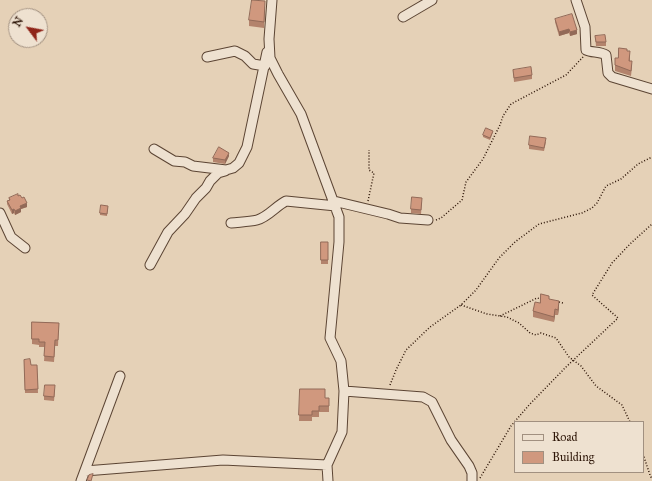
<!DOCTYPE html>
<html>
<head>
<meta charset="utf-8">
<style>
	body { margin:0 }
	#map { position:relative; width:652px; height:481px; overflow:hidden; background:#e5d1b7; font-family:"IM FELL Great Primer",serif }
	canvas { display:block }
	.legend { position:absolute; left:514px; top:421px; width:130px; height:52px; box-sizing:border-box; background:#eee1d0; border:1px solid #a19080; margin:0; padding:5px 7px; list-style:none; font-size:12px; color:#2e1608 }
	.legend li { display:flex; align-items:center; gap:8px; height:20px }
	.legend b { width:20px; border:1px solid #a19080 }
	.north { position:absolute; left:8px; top:8px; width:40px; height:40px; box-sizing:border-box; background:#eee1d0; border:1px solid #a19080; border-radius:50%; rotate:302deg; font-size:11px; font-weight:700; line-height:16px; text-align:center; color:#2e1608 }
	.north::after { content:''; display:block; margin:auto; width:14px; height:18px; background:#8f2418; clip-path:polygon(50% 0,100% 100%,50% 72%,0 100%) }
</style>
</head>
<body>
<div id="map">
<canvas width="652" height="481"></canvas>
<ul class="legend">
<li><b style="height:5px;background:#eee1d0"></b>Road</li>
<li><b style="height:11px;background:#d0987e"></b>Building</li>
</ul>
<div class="north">N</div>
</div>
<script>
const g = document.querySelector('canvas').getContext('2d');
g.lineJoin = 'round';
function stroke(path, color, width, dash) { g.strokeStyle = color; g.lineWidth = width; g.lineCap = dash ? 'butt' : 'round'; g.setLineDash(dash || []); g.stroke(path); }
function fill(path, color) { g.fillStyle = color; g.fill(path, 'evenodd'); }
const minor = new Path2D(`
	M 272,0 L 269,39 L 270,58 L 278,74 L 301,114 L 339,217 L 339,242 L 330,338 L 341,361 L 344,391 L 342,432 L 327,465 L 328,481
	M 576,0 L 585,27 L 586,50 C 592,53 599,51 606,55 L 608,73 L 612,77 L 652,89
	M 403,17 L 432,0
	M 207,57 L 235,51 L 245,56 L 253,64 L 265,66
	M 154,149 L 174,161 L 185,162 L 193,166 L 226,170 L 233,168 L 239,163 L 247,147 L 267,52
	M 334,201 L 388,214 L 400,218 L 428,220
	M 0,213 L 11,237 L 25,248
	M 231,223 C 239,222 249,222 257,220 C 268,217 276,206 286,201 L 336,206
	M 150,265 L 168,232 L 185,214 L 196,198 L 206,188 L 210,181 L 218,173 L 225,171
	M 344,391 L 423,397 L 432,402 L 451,440 L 469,466 L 472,473 L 472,481
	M 85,471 L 223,460 L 327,465
	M 81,481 L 120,376`);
stroke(minor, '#5c4534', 11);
stroke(new Path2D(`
	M 368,201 L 374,173 L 369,170 L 369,150
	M 436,220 L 441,218 L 462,200 L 466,182 L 483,159 L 500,125 L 503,116 L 511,104 L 566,75 L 583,57
	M 559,302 L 563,303
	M 461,305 L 487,314 L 507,317 L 519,323 L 530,333 L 536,335 L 541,333 L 556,338 L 569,357 L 581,366 L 596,386 L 622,405 L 630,422
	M 500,316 L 537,298 L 542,299
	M 390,385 L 396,370 L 406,350 L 430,327 L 461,305 L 476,290 L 499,258 L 515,242 L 539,224 L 582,213 L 592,208 L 597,203 L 606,186 L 621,179 L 638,164 L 652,157
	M 643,454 L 650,475 L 652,479
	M 480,478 L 511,426 L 529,405 L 566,367 L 618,318 L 592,295 L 612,263 L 630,244 L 652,224`), '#2e1608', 1.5, [1, 2]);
stroke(minor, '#eee1d0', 9);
fill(new Path2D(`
	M 265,6 L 264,28 L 249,26 L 249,20 Z
	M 555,19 L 577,34 L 570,36 L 569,33 L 559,36 L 555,22 Z
	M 595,36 L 606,42 L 606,46 L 596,46 Z
	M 627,51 L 630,57 L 630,61 L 632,67 L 631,76 L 615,71 L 615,65 L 618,58 Z
	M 513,70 L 532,75 L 532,79 L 514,82 Z
	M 493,132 L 490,140 L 483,137 L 483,135 Z
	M 546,142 L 544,151 L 529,149 L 529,145 Z
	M 229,156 L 225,164 L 213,162 L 213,158 Z
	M 18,196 L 27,207 L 21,209 L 21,212 L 15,215 L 14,213 L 12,214 L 7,204 L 7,201 L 9,200 L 9,198 Z
	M 422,202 L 421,214 L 411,213 L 411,209 Z
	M 108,206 L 107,216 L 100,215 L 100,213 Z
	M 321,242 L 328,242 L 328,264 L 321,264 Z
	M 549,299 L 559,307 L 558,315 L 555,315 L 554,322 L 533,317 L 533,311 L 540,303 Z
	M 32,322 L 59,323 L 58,346 L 55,346 L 54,362 L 44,361 L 45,347 L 39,347 L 39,345 L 32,344 Z
	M 24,360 L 31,365 L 37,365 L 38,393 L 25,393 Z
	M 55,389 L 54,401 L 44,400 L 44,396 Z
	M 300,389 L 325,398 L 329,398 L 329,412 L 319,412 L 319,417 L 312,417 L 312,421 L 299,421 Z`), '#b3836c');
fill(new Path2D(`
	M 569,29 L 569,33 L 559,36 L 559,32 Z
	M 577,30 L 577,34 L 570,36 L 570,32 Z
	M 229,153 L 229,156 L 225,164 L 225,160 Z
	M 27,203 L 27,207 L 21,209 L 21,212 L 15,215 L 15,211 L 20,206 Z
	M 14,209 L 14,213 L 12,214 L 12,210 Z
	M 559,301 L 559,307 L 558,315 L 558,310 Z
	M 555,309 L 555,315 L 554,322 L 554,317 Z`), '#926a58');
const building = new Path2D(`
	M 252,0 L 265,1 L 264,22 L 249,20 Z
	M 572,14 L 577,30 L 570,32 L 569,29 L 559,32 L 555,19 Z
	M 605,35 L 606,42 L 596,42 L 595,36 Z
	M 619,48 L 627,49 L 627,51 L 630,51 L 629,61 L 632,61 L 631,71 L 615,65 L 615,58 L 618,58 Z
	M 531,67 L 532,75 L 514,78 L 513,70 Z
	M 486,128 L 493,131 L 490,138 L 483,135 Z
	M 530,136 L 546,138 L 544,148 L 529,145 Z
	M 219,147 L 229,153 L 225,160 L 213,158 Z
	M 18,194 L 18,196 L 20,195 L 22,198 L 24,197 L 27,203 L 20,206 L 21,208 L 15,211 L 14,209 L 12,210 L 7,201 L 10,200 L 9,198 Z
	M 412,197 L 422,198 L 421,210 L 411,209 Z
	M 101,205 L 108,206 L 107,214 L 100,213 Z
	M 321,242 L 328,242 L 328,260 L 321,260 Z
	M 541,294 L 549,296 L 549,299 L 559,301 L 558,310 L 555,309 L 554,317 L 533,311 L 535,302 L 540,303 Z
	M 32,322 L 59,323 L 58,340 L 55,340 L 54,357 L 44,356 L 45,342 L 39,342 L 39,339 L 32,339 Z
	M 30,359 L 31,365 L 37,365 L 38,389 L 25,390 L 24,360 Z
	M 45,385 L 55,385 L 54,397 L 44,396 Z
	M 300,389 L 325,389 L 325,398 L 329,398 L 329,406 L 319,406 L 319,411 L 312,411 L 312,415 L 299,415 Z
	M 93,474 L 91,481 L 87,480 L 89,475 Z`);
fill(building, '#d0987e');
stroke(building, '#926a58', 1);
</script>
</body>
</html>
